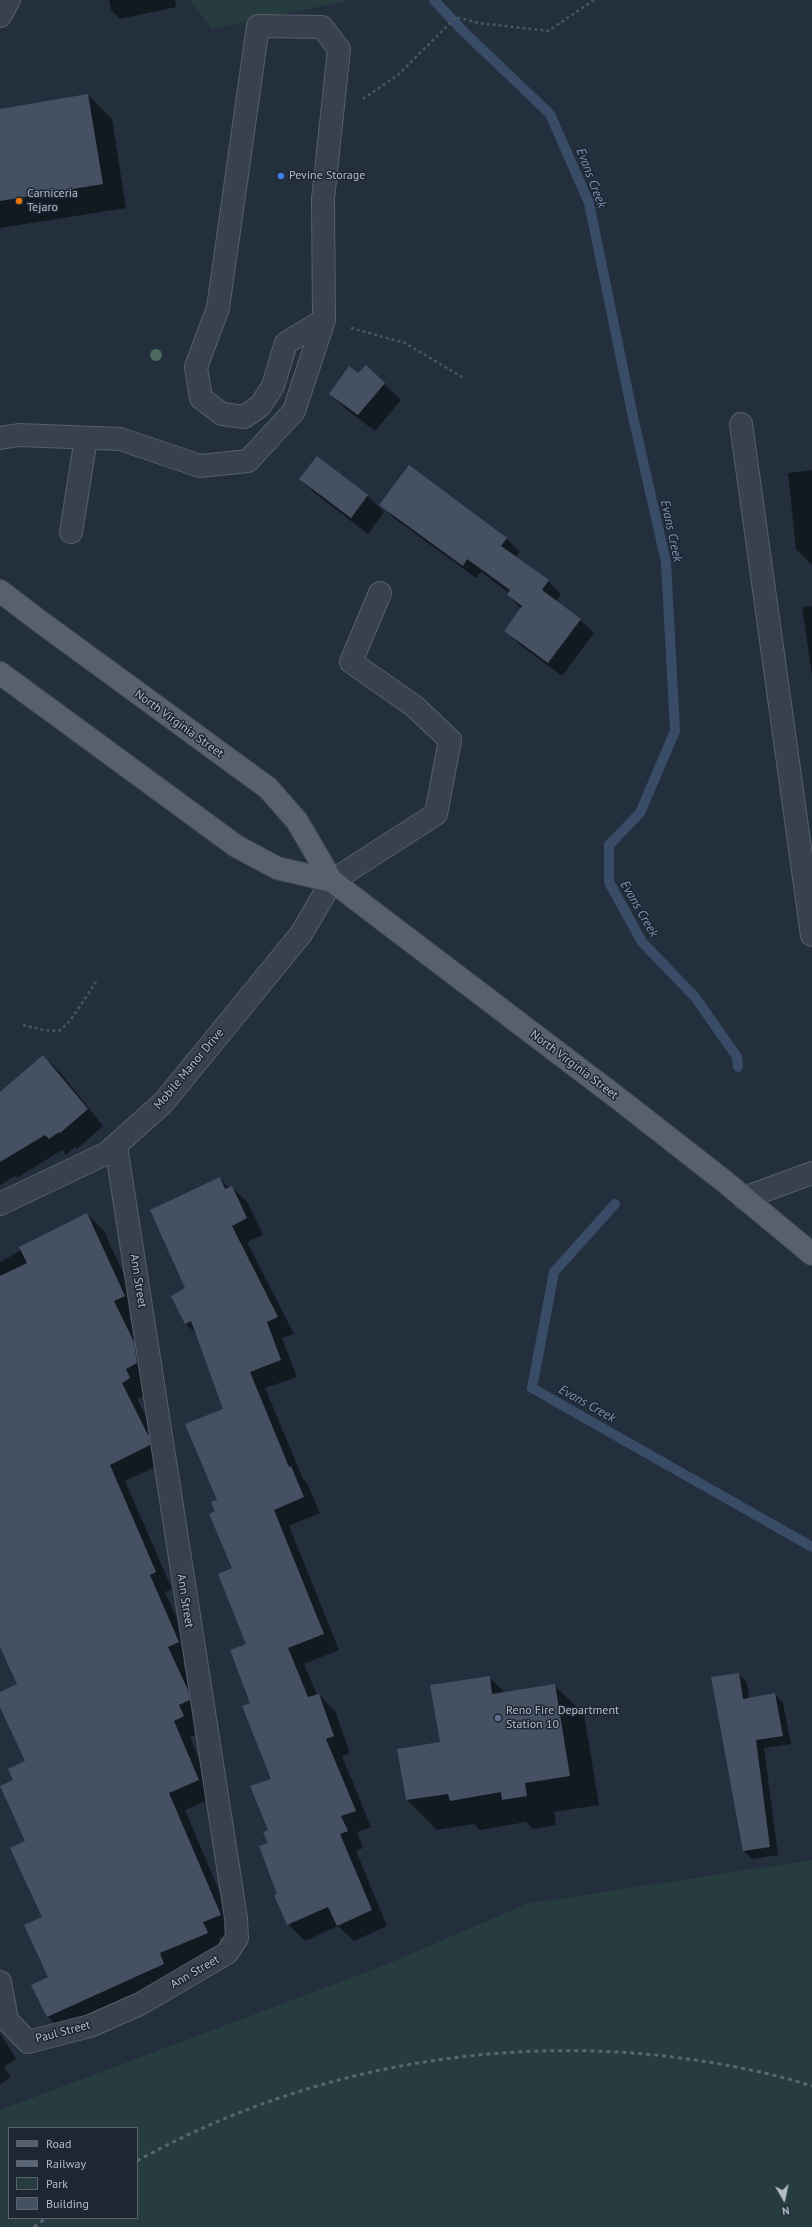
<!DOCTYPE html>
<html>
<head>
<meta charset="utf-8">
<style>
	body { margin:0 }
	#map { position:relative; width:812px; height:2227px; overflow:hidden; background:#242f3e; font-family:"PT Sans",sans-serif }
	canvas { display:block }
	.legend { position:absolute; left:8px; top:2127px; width:130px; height:92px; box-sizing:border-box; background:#1d2633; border:1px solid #59626f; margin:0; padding:5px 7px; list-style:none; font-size:12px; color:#b4bcc9 }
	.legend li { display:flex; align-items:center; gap:8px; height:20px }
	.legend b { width:20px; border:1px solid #59626f }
	.north { position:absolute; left:764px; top:2179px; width:40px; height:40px; -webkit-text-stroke:3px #1d2633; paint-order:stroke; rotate:171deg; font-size:11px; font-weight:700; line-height:16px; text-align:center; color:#b4bcc9 }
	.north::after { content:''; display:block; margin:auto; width:14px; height:18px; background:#b4bcc9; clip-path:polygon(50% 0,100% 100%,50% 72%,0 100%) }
</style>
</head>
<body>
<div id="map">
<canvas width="812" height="2227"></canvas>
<ul class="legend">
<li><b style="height:5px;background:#56606e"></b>Road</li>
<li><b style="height:5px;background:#5a6575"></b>Railway</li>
<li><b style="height:11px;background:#263c3f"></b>Park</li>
<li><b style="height:11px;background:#455162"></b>Building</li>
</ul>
<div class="north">N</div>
</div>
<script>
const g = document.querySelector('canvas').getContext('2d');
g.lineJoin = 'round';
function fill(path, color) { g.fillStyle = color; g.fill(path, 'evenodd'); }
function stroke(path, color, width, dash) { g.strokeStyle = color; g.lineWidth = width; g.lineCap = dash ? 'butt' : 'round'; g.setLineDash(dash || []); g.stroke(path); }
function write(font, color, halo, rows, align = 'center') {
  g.font = font + ' "PT Sans",sans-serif'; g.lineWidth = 3; g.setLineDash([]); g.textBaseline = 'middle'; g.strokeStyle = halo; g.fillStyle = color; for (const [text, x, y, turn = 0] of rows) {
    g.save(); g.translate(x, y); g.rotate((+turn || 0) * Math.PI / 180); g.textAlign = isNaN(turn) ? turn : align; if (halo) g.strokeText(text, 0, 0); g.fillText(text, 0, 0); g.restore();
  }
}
fill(new Path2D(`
	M 190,0 L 351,0 L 212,29 Z
	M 812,1860 L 812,2227 L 0,2227 L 0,2110 L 385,1965 L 526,1904 ZM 9,2128 L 137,2128 L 137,2218 L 9,2218 Z`), '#263c3f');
fill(new Path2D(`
	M 109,0 L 175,0 L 176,7 L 120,19 L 111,10 Z
	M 88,95 L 112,119 L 126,208 L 0,228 L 0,110 Z
	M 366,367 L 401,400 L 375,431 L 347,410 L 330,394 Z
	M 317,457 L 368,496 L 384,512 L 368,534 L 317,495 L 300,479 Z
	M 812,470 L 812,565 L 796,549 L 788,473 Z
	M 381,505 L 506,538 L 520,552 L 515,557 L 548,581 L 561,594 L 556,602 L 580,620 L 594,633 L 562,676 L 519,644 L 506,631 L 521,609 L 508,595 L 509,593 L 481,572 L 476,578 L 394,518 Z
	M 812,606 L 812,675 L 802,607 Z
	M 43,1056 L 60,1072 L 103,1126 L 77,1149 L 75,1147 L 66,1155 L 62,1150 L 17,1178 L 15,1176 L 0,1185 L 0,1093 Z
	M 220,1178 L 229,1188 L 232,1187 L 248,1203 L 263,1235 L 247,1242 L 294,1334 L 282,1338 L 297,1377 L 265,1388 L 303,1479 L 307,1483 L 320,1513 L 289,1526 L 339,1650 L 304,1664 L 317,1695 L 319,1695 L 335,1711 L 350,1753 L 342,1756 L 371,1827 L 357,1832 L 363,1848 L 356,1851 L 387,1926 L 354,1941 L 338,1926 L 305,1941 L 288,1924 L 278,1894 L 269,1844 L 272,1780 L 251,1704 L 248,1644 L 219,1500 L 224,1410 L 196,1334 L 186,1324 L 172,1296 L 187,1289 Z
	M 87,1214 L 104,1231 L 141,1312 L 129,1318 L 150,1360 L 153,1380 L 141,1385 L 146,1395 L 137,1399 L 165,1454 L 166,1462 L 125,1481 L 172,1589 L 165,1592 L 195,1658 L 183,1663 L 204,1707 L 200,1733 L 190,1737 L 214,1797 L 185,1810 L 236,1931 L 219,1939 L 224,1949 L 176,1970 L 180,1980 L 64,2033 L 48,2017 L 33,1985 L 49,1977 L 43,1917 L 15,1781 L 26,1762 L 0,1697 L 0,1693 L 18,1684 L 0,1645 L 0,1262 Z
	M 738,1674 L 747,1682 L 749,1698 L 775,1694 L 783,1703 L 791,1744 L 764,1748 L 778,1855 L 752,1859 L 744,1851 Z
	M 489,1677 L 505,1693 L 554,1685 L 584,1714 L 599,1805 L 554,1812 L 556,1825 L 533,1829 L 526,1822 L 480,1830 L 474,1824 L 437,1830 L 407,1800 L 399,1750 L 441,1742 Z
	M 0,2033 L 16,2059 L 4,2067 L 11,2077 L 0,2084 Z`), '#0007');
stroke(new Path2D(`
	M 434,0 L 463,31 L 550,114 L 589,203 L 633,417 L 666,562 L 675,731 L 640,813 L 609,845 L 609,882 L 642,942 L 695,997 L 737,1057 L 738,1067
	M 615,1204 L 554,1272 L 532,1388 L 812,1547`), '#394c67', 10);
fill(new Path2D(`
	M 88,94 L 103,184 L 0,201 L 0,109 Z
	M 366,365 L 385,383 L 358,415 L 329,394 L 349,366 L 358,373 Z
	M 317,456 L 368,495 L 351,518 L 299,479 Z
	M 409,465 L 507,538 L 501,546 L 549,580 L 542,590 L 581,619 L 548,663 L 504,631 L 522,606 L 507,595 L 510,590 L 467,559 L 463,566 L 379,505 Z
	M 43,1055 L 88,1109 L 60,1133 L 59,1132 L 49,1139 L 45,1135 L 0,1162 L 0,1092 Z
	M 220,1177 L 225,1189 L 232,1186 L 247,1218 L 232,1226 L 278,1317 L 267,1322 L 281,1360 L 250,1372 L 289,1467 L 291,1466 L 304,1497 L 274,1510 L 324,1634 L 288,1648 L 308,1697 L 319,1694 L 334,1736 L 326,1739 L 356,1811 L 341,1816 L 348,1831 L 340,1834 L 372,1910 L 337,1926 L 328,1907 L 287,1925 L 274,1895 L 277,1894 L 259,1846 L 268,1843 L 263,1832 L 268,1830 L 250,1786 L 271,1779 L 242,1706 L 250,1703 L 230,1650 L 246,1644 L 218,1574 L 232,1568 L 209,1514 L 215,1511 L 211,1502 L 217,1500 L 185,1424 L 223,1409 L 191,1321 L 185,1324 L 171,1296 L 185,1288 L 150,1210 Z
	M 87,1213 L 125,1296 L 114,1301 L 134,1342 L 137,1363 L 126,1369 L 130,1378 L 122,1383 L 149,1437 L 150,1445 L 110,1465 L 156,1572 L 150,1575 L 179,1642 L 168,1647 L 188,1690 L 190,1700 L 179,1705 L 184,1716 L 174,1721 L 199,1780 L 169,1793 L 221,1915 L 203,1922 L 208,1933 L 160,1953 L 164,1964 L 47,2017 L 31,1985 L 48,1977 L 24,1925 L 42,1917 L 10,1848 L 25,1841 L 0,1786 L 13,1780 L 8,1769 L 25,1761 L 0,1707 L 0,1692 L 17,1684 L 0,1647 L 0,1276 L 27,1263 L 19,1247 Z
	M 739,1673 L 743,1699 L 775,1693 L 783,1736 L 756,1740 L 770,1847 L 743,1851 L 711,1677 Z
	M 490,1676 L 492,1694 L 555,1684 L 570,1776 L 525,1783 L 527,1796 L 502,1800 L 501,1792 L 450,1801 L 448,1794 L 406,1800 L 397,1749 L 440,1742 L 430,1685 Z`), '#455162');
const minor = new Path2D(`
	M 0,16 L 9,0
	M 741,424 L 812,935
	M 0,438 L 19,435 L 120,439 L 200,466 L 248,461 L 294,411 L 324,320 L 323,199 L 339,49 L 322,27 L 258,26 L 218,308 L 196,367 L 201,398 L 222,414 L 244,417 L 260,406 L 273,386 L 286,343 L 324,320
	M 71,532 L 86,438
	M 744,1198 L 812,1173
	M 0,1204 L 107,1153 L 163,1103 L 301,934 L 332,881 L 436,814 L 450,740 L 414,706 L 351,662 L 380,593
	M 0,1982 L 7,2020 L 28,2042 L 90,2026 L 140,2004 L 227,1953 L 237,1938 L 236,1918 L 116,1146`);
const major = new Path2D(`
	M 0,591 L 38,620 L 268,788 L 297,821 L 332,881 L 619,1099 L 724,1181 L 812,1254
	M 0,673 L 236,846 L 277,868 L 332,881`);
stroke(minor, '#565f6c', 24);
stroke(major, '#414a57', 24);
stroke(new Path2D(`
	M 363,99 L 398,75 L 456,17 L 479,23 L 548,31 L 594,0
	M 351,328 L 405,343 L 462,377
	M 23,1025 L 43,1030 L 59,1031 L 70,1021 L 96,982`), '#44595c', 2.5, [3, 3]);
stroke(minor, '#38414e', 22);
stroke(major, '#56606e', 22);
stroke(new Path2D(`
	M 137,2161 C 297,2072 483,2036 665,2056 C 714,2062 765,2071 812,2086
	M 34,2227 L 46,2218`), '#5a6575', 3, [4, 4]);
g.fillStyle = '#4b6a5d';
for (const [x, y] of [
	[156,355]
]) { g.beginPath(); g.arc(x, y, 6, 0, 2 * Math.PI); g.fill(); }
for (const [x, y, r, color] of [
	[281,176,4,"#3f7fe0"],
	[19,201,4,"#e8710a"],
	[498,1718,4,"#5c6f8a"]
]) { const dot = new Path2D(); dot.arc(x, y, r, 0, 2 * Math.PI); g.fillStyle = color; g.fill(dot); stroke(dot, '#1d2633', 1.5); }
write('12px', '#b4bcc9', '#1d2633', [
	["Pevine Storage",289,176],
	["Carniceria",27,194],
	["Tejaro",27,208],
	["Reno Fire Department",506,1711],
	["Station 10",506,1725]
], 'left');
write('12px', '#b4bcc9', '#1d2633', [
	["North Virginia Street",179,724,36],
	["North Virginia Street",574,1065,37],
	["Mobile Manor Drive",189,1069,-50],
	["Ann Street",138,1281,81],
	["Ann Street",185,1601,81],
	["Ann Street",195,1972,-30],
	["Paul Street",63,2032,-15]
]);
write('italic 13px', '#7c92b1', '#1d2633', [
	["Evans Creek",591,178,69],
	["Evans Creek",671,531,78],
	["Evans Creek",639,909,60],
	["Evans Creek",587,1404,29]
]);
</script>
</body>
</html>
